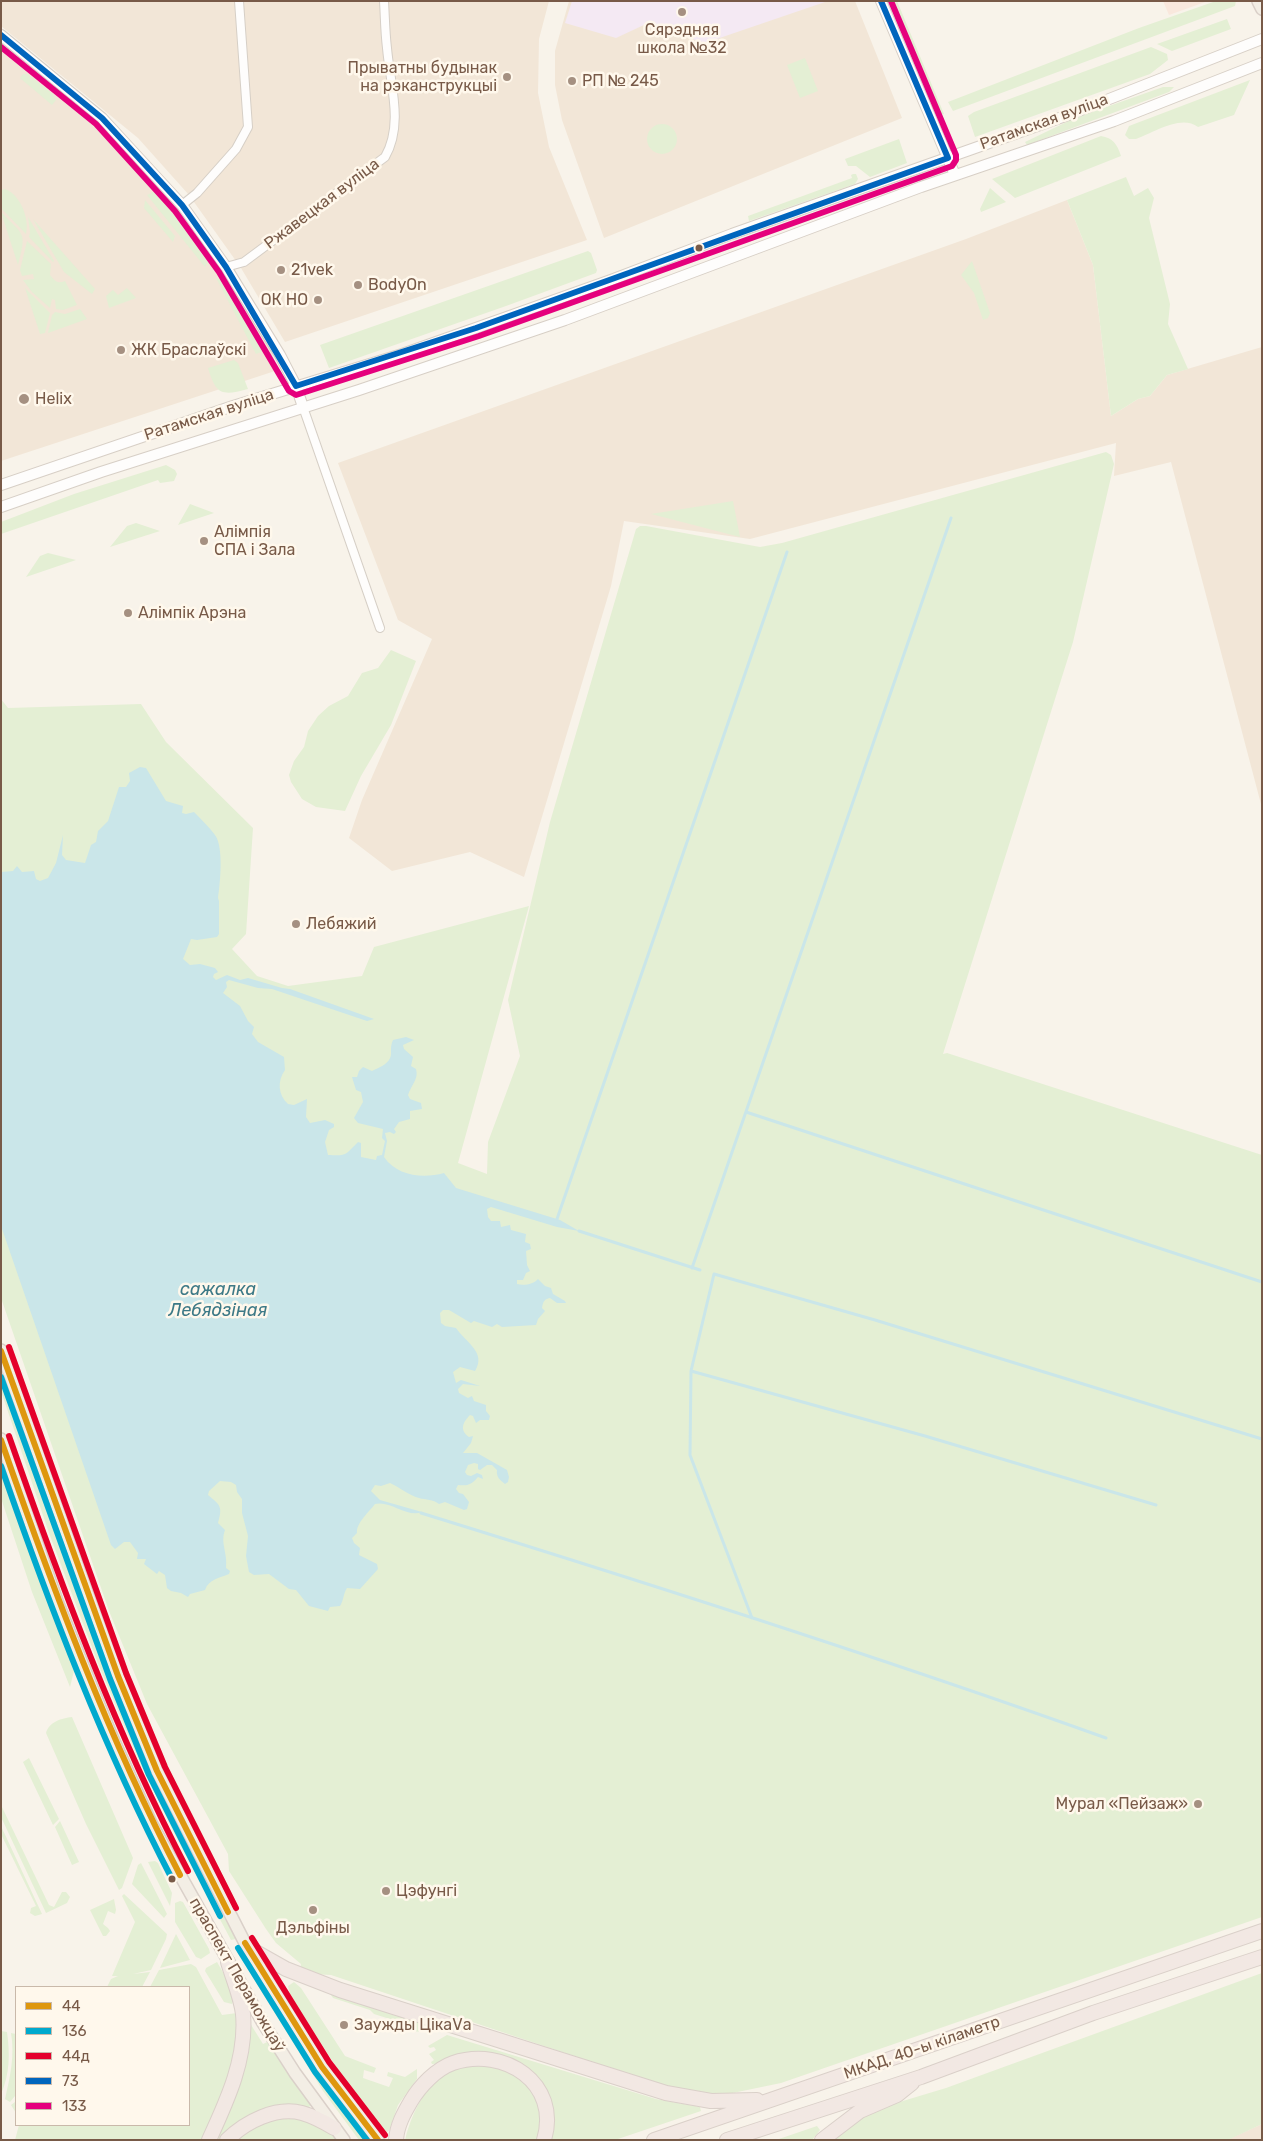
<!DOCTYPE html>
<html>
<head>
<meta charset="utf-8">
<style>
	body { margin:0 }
	#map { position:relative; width:1263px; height:2141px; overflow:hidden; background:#f8f3ea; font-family:Rubik,sans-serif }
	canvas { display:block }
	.frame { position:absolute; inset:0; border:2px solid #785a48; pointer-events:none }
	.legend { position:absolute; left:15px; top:1986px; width:175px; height:140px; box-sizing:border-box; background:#fff8ec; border:1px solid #c9b9aa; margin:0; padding:6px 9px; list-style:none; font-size:15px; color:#785a48 }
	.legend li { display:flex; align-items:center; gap:10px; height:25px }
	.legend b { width:25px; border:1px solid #c9b9aa }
</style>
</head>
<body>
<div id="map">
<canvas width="1263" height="2141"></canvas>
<div class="frame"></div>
<ul class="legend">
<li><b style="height:6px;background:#de970e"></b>44</li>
<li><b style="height:6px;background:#00a9ce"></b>136</li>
<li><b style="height:6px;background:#e4002b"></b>44д</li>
<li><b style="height:6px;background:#0065bd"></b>73</li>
<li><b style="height:6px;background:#e5007d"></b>133</li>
</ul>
</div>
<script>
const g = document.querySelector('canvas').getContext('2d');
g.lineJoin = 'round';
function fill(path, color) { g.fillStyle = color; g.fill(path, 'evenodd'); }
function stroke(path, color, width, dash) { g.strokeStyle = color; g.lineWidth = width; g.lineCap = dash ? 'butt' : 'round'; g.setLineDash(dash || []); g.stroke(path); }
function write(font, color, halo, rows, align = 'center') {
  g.font = font + ' Rubik,sans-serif'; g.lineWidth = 5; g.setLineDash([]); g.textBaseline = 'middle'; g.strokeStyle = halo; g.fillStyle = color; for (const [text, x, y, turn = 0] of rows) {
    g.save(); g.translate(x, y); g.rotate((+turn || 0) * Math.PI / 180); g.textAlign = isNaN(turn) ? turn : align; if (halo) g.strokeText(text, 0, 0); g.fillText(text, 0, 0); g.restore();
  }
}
fill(new Path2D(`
	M 1,1 L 549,1 L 539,39 L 538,93 L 549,147 L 587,240 L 285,342 L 241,268 L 189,195 L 138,138 L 1,26 Z
	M 569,1 L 855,1 L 902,118 L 604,238 L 562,120 L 555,85 L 555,51 Z
	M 1,43 L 102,124 L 181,205 L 266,338 L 278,370 L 1,461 Z
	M 1067,200 L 1093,265 L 1111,416 L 1138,399 L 1150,396 L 1167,375 L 1262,347 L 1262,808 L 1171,462 L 1114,476 L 1116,443 L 750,539 L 624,521 L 611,586 L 524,877 L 470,852 L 392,871 L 349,838 L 362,800 L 432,639 L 398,620 L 338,463 L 966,239 Z
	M 1262,2124 L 1262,2140 L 1227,2140 Z`), '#f2e6d7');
fill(new Path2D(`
	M 1163,1 L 1208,1 L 1169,15 Z`), '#f9e8dd');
fill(new Path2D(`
	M 572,1 L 828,1 L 705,43 L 646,24 L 616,38 L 565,23 Z`), '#f4e9f3');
fill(new Path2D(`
	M 892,1 L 897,1 L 944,114 L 940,115 Z
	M 1216,1 L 1236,1 L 1235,6 L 953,111 L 948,102 L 1139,28 Z
	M 1227,19 L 1231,29 L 1172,51 L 1157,44 Z
	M 1151,47 L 1167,54 L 1168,60 L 1150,74 L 975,137 L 968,116 L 974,112 Z
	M 805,58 L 818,91 L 800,98 L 787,65 Z
	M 23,74 L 27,74 L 53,94 L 56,100 L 52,105 L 20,78 Z
	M 1250,80 L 1234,115 L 1198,127 C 1181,114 1153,133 1136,139 L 1129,139 L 1125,135 L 1129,126 Z
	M 1163,87 L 1174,87 L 1169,92 L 1027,145 L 1025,142 L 1075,118 Z
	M647 139a15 15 0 1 1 30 0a15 15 0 1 1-30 0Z
	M 1101,136 C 1113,138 1117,144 1121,156 L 1015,198 L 992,179 Z
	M 899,139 L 907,163 L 870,177 L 856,166 L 848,166 L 845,159 Z
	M 853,174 L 856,174 L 858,179 L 855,184 L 749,221 L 748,216 L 852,178 L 851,175 Z
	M 1126,177 L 1134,196 L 1148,188 L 1154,198 L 1149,218 L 1170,304 L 1168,324 L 1188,369 L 1167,375 L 1150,396 L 1138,399 L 1111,416 L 1093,265 L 1067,200 Z
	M 990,188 L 1006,202 L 981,212 L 980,209 Z
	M 5,189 C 20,194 30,219 26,234 L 1,208 L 1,190 Z
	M 153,192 L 157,194 L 207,256 L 208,262 L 205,267 L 147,195 Z
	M 145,200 L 175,236 L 173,242 L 144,208 Z
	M 1,212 C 24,236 27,231 18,265 Z
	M 28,217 L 54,261 L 53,262 L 29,237 L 30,232 Z
	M 33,219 L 95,289 L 92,294 L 64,272 Z
	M 27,241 L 51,264 L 50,275 C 55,281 57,284 65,281 L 77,305 L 63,310 L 56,309 L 55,300 L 52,299 L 50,308 L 32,292 L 23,280 L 34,279 L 33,274 L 22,276 L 20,270 Z
	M 588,251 L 591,253 L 597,270 L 596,273 L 506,306 L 329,368 L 320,345 Z
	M 972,261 L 990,313 L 988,318 L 983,320 L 974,293 L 961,275 Z
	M 216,278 L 224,281 L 264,351 L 256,354 Z
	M 25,288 L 50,313 L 45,333 L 40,334 Z
	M 127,288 L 136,298 L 109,308 L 106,296 L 113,290 L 118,295 Z
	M 80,309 L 87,319 L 48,333 L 52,315 L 55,312 L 65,314 Z
	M 234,360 L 238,363 L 248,389 C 222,396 216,395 208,368 Z
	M 1106,452 L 1111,455 L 1114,464 L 1073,642 L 943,1054 L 947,1053 L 1262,1155 L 1262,1917 L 781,2083 L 723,2095 L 679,2091 L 331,1975 L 311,1974 L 300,1971 L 301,1964 L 276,1943 L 266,1929 L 229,1871 L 228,1854 L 147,1704 L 109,1611 L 1,1298 L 1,699 L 8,708 L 141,704 L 166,742 L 253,828 L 246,934 L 232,949 L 257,976 L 288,986 L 362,976 L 374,947 L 529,906 L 458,1163 L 487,1174 L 488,1142 L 520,1056 L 508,1000 L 550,822 L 636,529 L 640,526 L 646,526 L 760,547 L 782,543 Z
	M 166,465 L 175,470 L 177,474 L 174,481 L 160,483 L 158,480 L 1,534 L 1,522 L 74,494 Z
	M 733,501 L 740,537 L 651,514 Z
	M 190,504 L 214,513 L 178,525 Z
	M 136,523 L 160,531 L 110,547 L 127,526 Z
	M 48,553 L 76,560 L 26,577 L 40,556 Z
	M 391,650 L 416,661 L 391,725 L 361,776 L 345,811 L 316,807 L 302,799 L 291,782 L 289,775 L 294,761 L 304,747 L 308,731 L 318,716 L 329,706 L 348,696 L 362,673 L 378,668 Z
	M 1,1376 C 35,1474 67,1573 105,1669 C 142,1762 187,1851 236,1939 L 231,1940 L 174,1833 L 140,1763 L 99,1666 L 49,1533 L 1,1391 Z
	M 1,1456 L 39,1571 L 73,1665 L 74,1671 L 70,1687 L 32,1592 L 1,1498 Z
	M 72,1717 L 133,1858 L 122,1888 L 119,1890 L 86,1824 L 46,1733 C 49,1722 62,1718 72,1717 Z
	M 29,1758 L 59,1819 L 53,1825 L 23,1762 Z
	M 1,1805 L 49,1905 L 54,1907 L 62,1892 L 66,1892 L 70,1897 L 67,1903 L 46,1913 L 1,1817 Z
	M 60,1821 L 79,1862 L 72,1865 L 55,1827 Z
	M 1,1826 L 42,1914 L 35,1916 L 30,1913 L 31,1908 L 36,1906 L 1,1834 Z
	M 155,1861 L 158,1863 L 172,1893 L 170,1906 L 148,1862 Z
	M 141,1863 L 167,1914 L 164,1918 L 132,1884 L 138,1865 Z
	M 124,1894 L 167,1934 L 166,1939 L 151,1970 L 133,1974 L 150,1972 L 142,1987 L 107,1987 L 111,1979 L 118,1976 L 112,1976 L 135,1922 L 122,1896 Z
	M 114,1899 L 116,1910 L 115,1914 L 108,1911 L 103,1924 L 108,1928 L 110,1931 L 106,1936 L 103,1936 L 90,1910 Z
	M 180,1901 L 183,1902 L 209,1949 L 210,1953 L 201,1959 L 196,1957 L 175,1922 L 175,1903 Z
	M 176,1934 L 190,1960 L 160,1968 Z
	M 242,1949 L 330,2086 L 369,2140 L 359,2140 L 323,2091 L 237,1952 Z
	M 217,1962 L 234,1991 L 235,1997 L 232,2004 L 224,2002 L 205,1971 L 206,1968 Z
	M 191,1964 L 196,1967 L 222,2015 L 237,2013 C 239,2063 222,2095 204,2140 L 15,2140 L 19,2125 L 189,2125 L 189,1987 L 150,1987 L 159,1970 Z
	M 1262,1973 L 1262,2124 L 1228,2140 L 829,2140 L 845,2124 L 883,2107 L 946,2088 Z
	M 294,1982 L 301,1988 L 345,2056 L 376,2068 L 374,2073 L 364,2070 L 363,2078 L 389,2087 L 393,2078 L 387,2076 L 388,2072 L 405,2077 L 417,2069 L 417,2079 L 398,2105 L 389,2131 L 384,2133 L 342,2076 L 290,1995 L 288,1986 Z
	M 329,1992 L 427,2023 L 426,2030 L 422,2032 L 412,2031 L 409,2025 L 374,2014 L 370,2010 L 333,1998 Z
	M 248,2020 L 263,2044 L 269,2041 L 312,2105 L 307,2108 L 291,2107 L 221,2140 L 215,2140 Z
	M 1,2031 L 7,2032 C 10,2053 10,2074 1,2094 Z
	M 11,2033 L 16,2034 L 16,2113 L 11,2105 L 15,2102 L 15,2096 L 10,2102 L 5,2099 C 10,2077 15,2056 11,2033 Z
	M 447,2035 L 656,2099 L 700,2107 L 701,2111 L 615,2140 L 549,2140 L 551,2105 L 545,2087 L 534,2074 L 513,2060 L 432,2064 L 431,2062 L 434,2060 L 429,2054 L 436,2050 L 434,2047 L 430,2048 L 428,2046 Z
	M 491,2065 C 525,2076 551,2101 537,2140 L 405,2140 C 411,2116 423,2088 445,2074 C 458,2066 477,2066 491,2065 Z
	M 288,2116 L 324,2127 L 338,2140 L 233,2140 L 266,2120 Z
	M 817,2126 L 820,2130 L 812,2140 L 776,2140 Z`), '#e4efd4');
fill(new Path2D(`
	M 140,767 L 146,768 L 166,801 L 183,806 L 182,813 L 186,814 L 194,812 C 201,819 209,827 215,835 C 224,847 220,884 218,898 L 219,901 L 219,934 L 217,937 L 197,940 L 191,939 L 183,959 L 190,965 L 200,964 L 215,968 L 218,972 L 214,974 L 213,977 L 216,980 L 227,975 L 240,980 L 248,978 L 282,988 L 290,989 L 374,1019 L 367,1021 L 272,989 L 258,988 L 229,980 L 226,982 L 227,987 L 223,993 L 240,1006 L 248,1021 L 254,1027 L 252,1034 L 258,1042 L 284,1057 L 285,1070 C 277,1081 278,1095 288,1104 L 294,1105 L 307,1099 L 306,1117 L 310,1123 L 325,1120 L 334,1124 L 334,1127 L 329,1130 L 325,1142 L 328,1155 C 347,1156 345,1155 358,1142 L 361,1143 L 361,1157 L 376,1160 L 377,1156 L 382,1155 L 385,1141 L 382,1138 L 383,1129 L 358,1123 L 354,1118 L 363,1102 L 361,1092 L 356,1090 L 352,1077 L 357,1077 L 359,1071 L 363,1067 L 372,1071 C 380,1067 392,1063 391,1052 C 391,1047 391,1045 393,1040 L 406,1037 L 414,1040 L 403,1045 L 404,1049 L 413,1057 L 411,1066 L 416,1069 C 419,1079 411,1085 408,1095 L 410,1099 L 421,1103 L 422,1109 L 410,1111 L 410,1119 L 399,1122 L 394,1129 L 396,1132 L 394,1134 L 390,1132 L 385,1133 L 387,1141 L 384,1157 C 397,1176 423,1179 444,1173 L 456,1188 L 560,1220 L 579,1231 L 557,1227 L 491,1207 L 487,1209 L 488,1217 L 491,1221 L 500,1221 L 501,1227 L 510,1225 L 511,1230 L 526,1234 L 525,1242 L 530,1244 L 531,1249 L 526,1251 L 527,1265 L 530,1271 L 526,1273 L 523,1280 L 517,1280 L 517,1284 C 524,1286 534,1284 538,1279 L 545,1286 L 551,1288 L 553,1294 L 565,1301 L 566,1303 L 557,1303 L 550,1298 C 544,1299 543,1302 542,1308 L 545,1311 L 538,1319 L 536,1325 L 502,1327 L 497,1324 L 492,1327 L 474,1321 L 471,1323 L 449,1310 L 443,1310 L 440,1313 L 441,1323 L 445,1326 L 456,1328 C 465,1342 487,1352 475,1371 L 460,1367 L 453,1372 L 456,1383 L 461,1380 L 480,1386 L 463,1384 L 458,1389 L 459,1393 L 468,1398 L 472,1396 L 474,1401 L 486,1405 L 486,1411 L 490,1416 L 489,1420 L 480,1420 L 476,1423 L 473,1416 L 470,1415 C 463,1422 459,1430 469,1437 L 473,1436 L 471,1443 L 463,1453 L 477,1453 L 507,1470 L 509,1477 L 508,1482 L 505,1484 C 500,1480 496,1477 497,1470 L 492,1465 L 487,1465 L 480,1470 L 478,1469 L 478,1464 L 474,1463 L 468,1465 L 465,1472 L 467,1475 L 471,1476 L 477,1473 L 482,1475 L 483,1479 L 478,1477 C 471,1485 468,1486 458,1485 L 456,1489 L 459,1493 L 463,1494 L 469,1502 L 467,1509 L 464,1510 L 445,1502 L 439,1504 C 433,1499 426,1500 419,1498 C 408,1495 401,1488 390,1483 L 381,1486 L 375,1485 L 371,1491 L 380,1500 L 422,1512 C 407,1518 390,1500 375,1504 C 369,1512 356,1523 357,1533 L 352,1538 L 354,1543 L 360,1548 L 359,1555 L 377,1564 L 378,1569 L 360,1589 L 347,1588 C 343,1594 344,1600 340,1606 L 330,1607 L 328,1611 L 309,1606 L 296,1590 L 289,1589 L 269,1574 L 254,1575 L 249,1572 L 246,1556 L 248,1536 L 242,1513 L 242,1499 L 237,1492 L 236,1485 L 231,1482 L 220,1481 L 209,1491 L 208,1495 C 220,1505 223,1506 218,1523 L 225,1530 C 220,1543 228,1553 226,1568 L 230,1571 L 229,1574 C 219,1578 209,1579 205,1590 L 190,1594 L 188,1597 L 181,1593 L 171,1591 L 167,1588 L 165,1575 L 159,1571 L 157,1574 L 144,1564 L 146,1559 L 137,1559 L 138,1553 L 130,1542 L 124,1542 L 115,1549 L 111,1545 L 1,1226 L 1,872 L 13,871 L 17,866 L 22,872 L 34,871 L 36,879 L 40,881 L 48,878 L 56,863 L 63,835 L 62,855 L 66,860 L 85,863 L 91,845 L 96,842 L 98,831 L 108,821 L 119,787 L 126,787 L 130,781 L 129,773 Z`), '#cae6e9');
stroke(new Path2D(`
	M 746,1112 L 1262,1282
	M 557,1219 L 787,552
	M 579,1231 L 700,1270
	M 692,1268 L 951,518
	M 691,1371 L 925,1436 L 1156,1505
	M 421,1513 C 651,1584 880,1657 1106,1738
	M 752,1618 L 690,1455 L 691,1371 L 714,1274 L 875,1320 L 1262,1439`), '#cae6e9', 3);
const street = new Path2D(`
	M 182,205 L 197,193 L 236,149 L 248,127 L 239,1
	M 226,267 L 244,262 L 385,157 C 404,124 390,84 387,48 C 385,32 385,17 384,1
	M 303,407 L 380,628`);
const secondary = new Path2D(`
	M 881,1 L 955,175
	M 1,35 L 102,118 L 182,205 L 226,267 L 280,355 L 296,386 L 303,407
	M 1,485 L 233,406 L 402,354 L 476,328 L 611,280 L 732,234 L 1071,114 L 1262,39
	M 1,507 L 101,472 L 359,390 L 565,320 L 921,187 L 1114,121 L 1262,63`);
const primary = new Path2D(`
	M 1258,1 L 1262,9
	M 1,1350 L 88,1595 L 118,1676 L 157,1771 L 247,1947 L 322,2067 L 378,2140
	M 1,1439 L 58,1604 L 112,1737 L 151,1823 L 263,2023 L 295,2073 L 344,2140`);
const highway = new Path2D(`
	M 247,1947 L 286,1969 L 340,1990 L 666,2093 L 711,2101 L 757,2100
	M 209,2140 C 227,2101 247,2058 243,2014 C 241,1997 233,1979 228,1962
	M 227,2140 C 245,2122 276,2106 302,2113 C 313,2116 324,2122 334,2128
	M 396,2140 C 397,2125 404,2113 411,2101 C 420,2086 436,2069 453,2063 C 504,2046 561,2083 544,2140
	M 654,2140 L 1262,1931
	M 727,2140 L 921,2077 L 1093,2013 L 1262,1957
	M 822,2140 L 860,2111 L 897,2095 L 912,2083`);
stroke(street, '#d6cfc6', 10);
stroke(secondary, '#d7cfc6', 12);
stroke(primary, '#dad0c9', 14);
stroke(highway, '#dad0c9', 16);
stroke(street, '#fefdfc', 8);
stroke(secondary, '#fefdfc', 10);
stroke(primary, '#f3eee5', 11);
stroke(highway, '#f2e8e3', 14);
stroke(new Path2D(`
	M 1,1351 L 118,1676 L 157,1771 L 228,1912
	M 1,1440 C 53,1589 107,1735 180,1875
	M 245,1943 L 322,2067 L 378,2140`), '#de970e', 6);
stroke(new Path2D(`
	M 1,1377 L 110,1679 L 149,1775 L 220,1916
	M 1,1466 C 50,1608 103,1746 172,1879
	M 238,1948 L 315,2072 L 367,2140`), '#00a9ce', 6);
stroke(new Path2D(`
	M 9,1347 L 126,1673 L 165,1767 L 236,1908
	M 9,1436 C 61,1585 115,1731 188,1871
	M 252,1938 L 329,2062 L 385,2135`), '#e4002b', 6);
stroke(new Path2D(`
	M 1,35 L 102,118 L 182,205 L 226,267 L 296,386 L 476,328 L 948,158 L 881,1`), '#0065bd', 6);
stroke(new Path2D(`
	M 1,47 L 96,124 L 175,211 L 219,272 L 289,391 L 296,395 L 479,336 L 952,166 L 956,160 L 956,155 L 891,1`), '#e5007d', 6);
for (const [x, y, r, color] of [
	[682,12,5,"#a59081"],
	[507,77,5,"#a59081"],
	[572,81,5,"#a59081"],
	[699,248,4.5,"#785a48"],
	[281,270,5,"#a59081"],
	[358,285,5,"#a59081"],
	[318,300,5,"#a59081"],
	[121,350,5,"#a59081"],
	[24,399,6,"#a59081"],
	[204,541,5,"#a59081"],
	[128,613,5,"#a59081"],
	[296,924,5,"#a59081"],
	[1198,1804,5,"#a59081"],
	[172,1879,4.5,"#785a48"],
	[386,1891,5,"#a59081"],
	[313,1910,5,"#a59081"],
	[344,2025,5,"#a59081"]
]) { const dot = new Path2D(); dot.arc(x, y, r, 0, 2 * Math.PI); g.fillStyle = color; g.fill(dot); stroke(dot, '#fff8ec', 2); }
write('16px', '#785a48', '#fff8ec', [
	["Сярэдняя",682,30,"center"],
	["школа №32",682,48,"center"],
	["Прыватны будынак",497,68,"right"],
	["на рэканструкцыі",497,86,"right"],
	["РП № 245",582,81],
	["21vek",291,270],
	["BodyOn",368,285],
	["ОК НО",308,300,"right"],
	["ЖК Браслаўскі",131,350],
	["Helix",35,399],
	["Алімпія",214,532],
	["СПА і Зала",214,550],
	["Алімпік Арэна",138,613],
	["Лебяжий",306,924],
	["Мурал «Пейзаж»",1188,1804,"right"],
	["Цэфунгі",396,1891],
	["Дэльфіны",313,1928,"center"],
	["Заужды ЦікаVа",354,2025]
], 'left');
write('16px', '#785a48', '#fff8ec', [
	["Ратамская вуліца",1044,122,-20],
	["Ржавецкая вуліца",322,204,-37],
	["Ратамская вуліца",209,415,-18],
	["праспект Пераможцаў",237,1975,60],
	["МКАД, 40-ы кіламетр",922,2048,-19]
]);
write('italic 18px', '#3d7986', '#fff8ec', [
	["сажалка",218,1290],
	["Лебядзіная",218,1311]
]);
</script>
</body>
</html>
